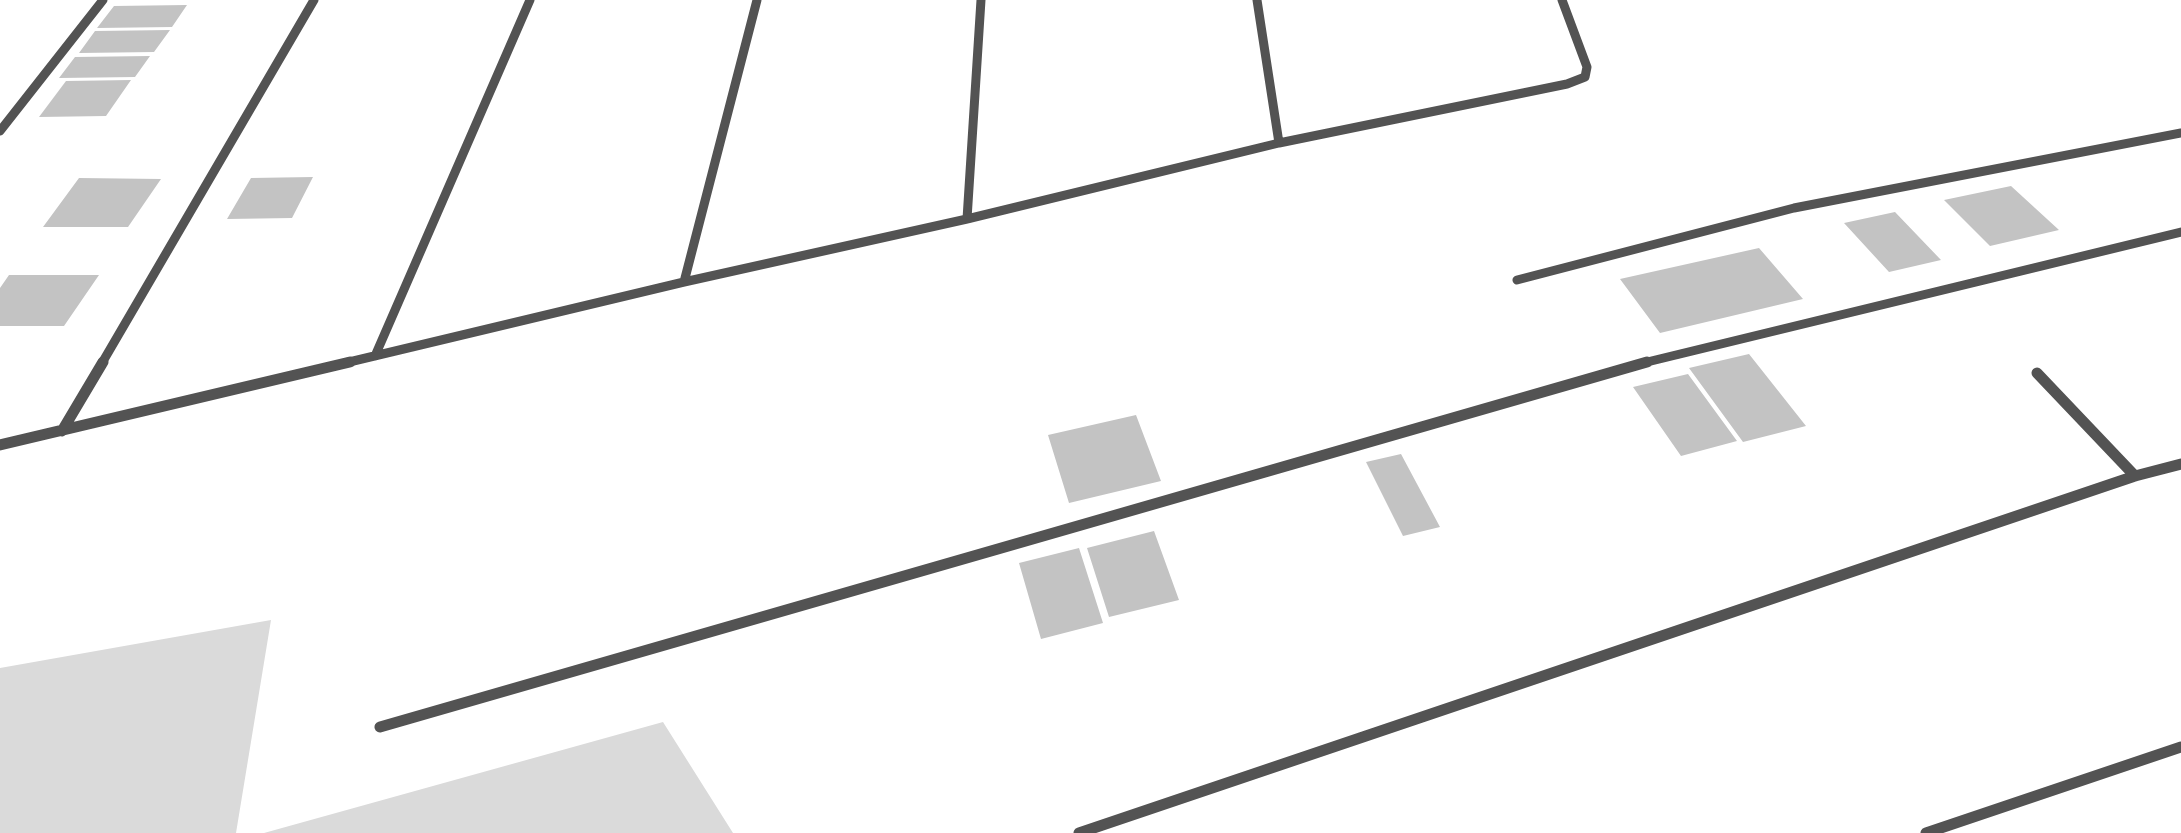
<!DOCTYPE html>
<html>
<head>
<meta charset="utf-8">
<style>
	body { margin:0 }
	canvas { display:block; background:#fff }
</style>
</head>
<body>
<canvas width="2181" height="833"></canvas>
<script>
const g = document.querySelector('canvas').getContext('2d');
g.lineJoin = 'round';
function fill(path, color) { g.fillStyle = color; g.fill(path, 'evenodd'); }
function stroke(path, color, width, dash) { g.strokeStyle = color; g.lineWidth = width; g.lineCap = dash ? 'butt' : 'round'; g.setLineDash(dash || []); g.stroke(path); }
fill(new Path2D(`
	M 271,620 L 236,833 L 0,833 L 0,668 Z
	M 663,722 L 733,833 L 264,833 Z`), '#dadada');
fill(new Path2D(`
	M 187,5 L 172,27 L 97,28 L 114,6 Z
	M 170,30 L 154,52 L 79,53 L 95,31 Z
	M 150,56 L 135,77 L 59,78 L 75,57 Z
	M 131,80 L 106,116 L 39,117 L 66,81 Z
	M 313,177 L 292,218 L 227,219 L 251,178 Z
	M 79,178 L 161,179 L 128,227 L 43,227 Z
	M 2011,186 L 2059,230 L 1990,246 L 1944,200 Z
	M 1895,212 L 1941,260 L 1889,272 L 1844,223 Z
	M 1759,248 L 1803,299 L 1660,333 L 1620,279 Z
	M 9,275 L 99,275 L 64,326 L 0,326 L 0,288 Z
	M 1749,354 L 1806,426 L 1743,442 L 1689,368 Z
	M 1688,374 L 1737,441 L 1681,456 L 1633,387 Z
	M 1136,415 L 1161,481 L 1069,503 L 1048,435 Z
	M 1401,454 L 1440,527 L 1403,536 L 1366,462 Z
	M 1154,531 L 1179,600 L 1109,617 L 1087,548 Z
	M 1079,548 L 1103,623 L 1041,639 L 1019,563 Z`), '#c3c3c3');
stroke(new Path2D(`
	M 1517,280 L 1794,208 L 2181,133`), '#535353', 9);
stroke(new Path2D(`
	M 1257,0 L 1279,143
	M 0,131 L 103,0
	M 967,219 L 981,0
	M 684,282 L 757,0
	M 375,356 L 530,0
	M 102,363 L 314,0
	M 345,363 L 684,282 L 967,219 L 1279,143 L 1567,84 L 1585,77 L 1587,67 L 1562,0
	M 1643,363 L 2181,232`), '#535353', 9);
stroke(new Path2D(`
	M 2037,373 L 2135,476
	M 62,431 L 103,362
	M 0,445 L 350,362
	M 380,727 L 1647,362
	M 1079,833 L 2135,476 L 2181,464
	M 1926,833 L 2181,747`), '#535353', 11);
</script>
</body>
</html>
